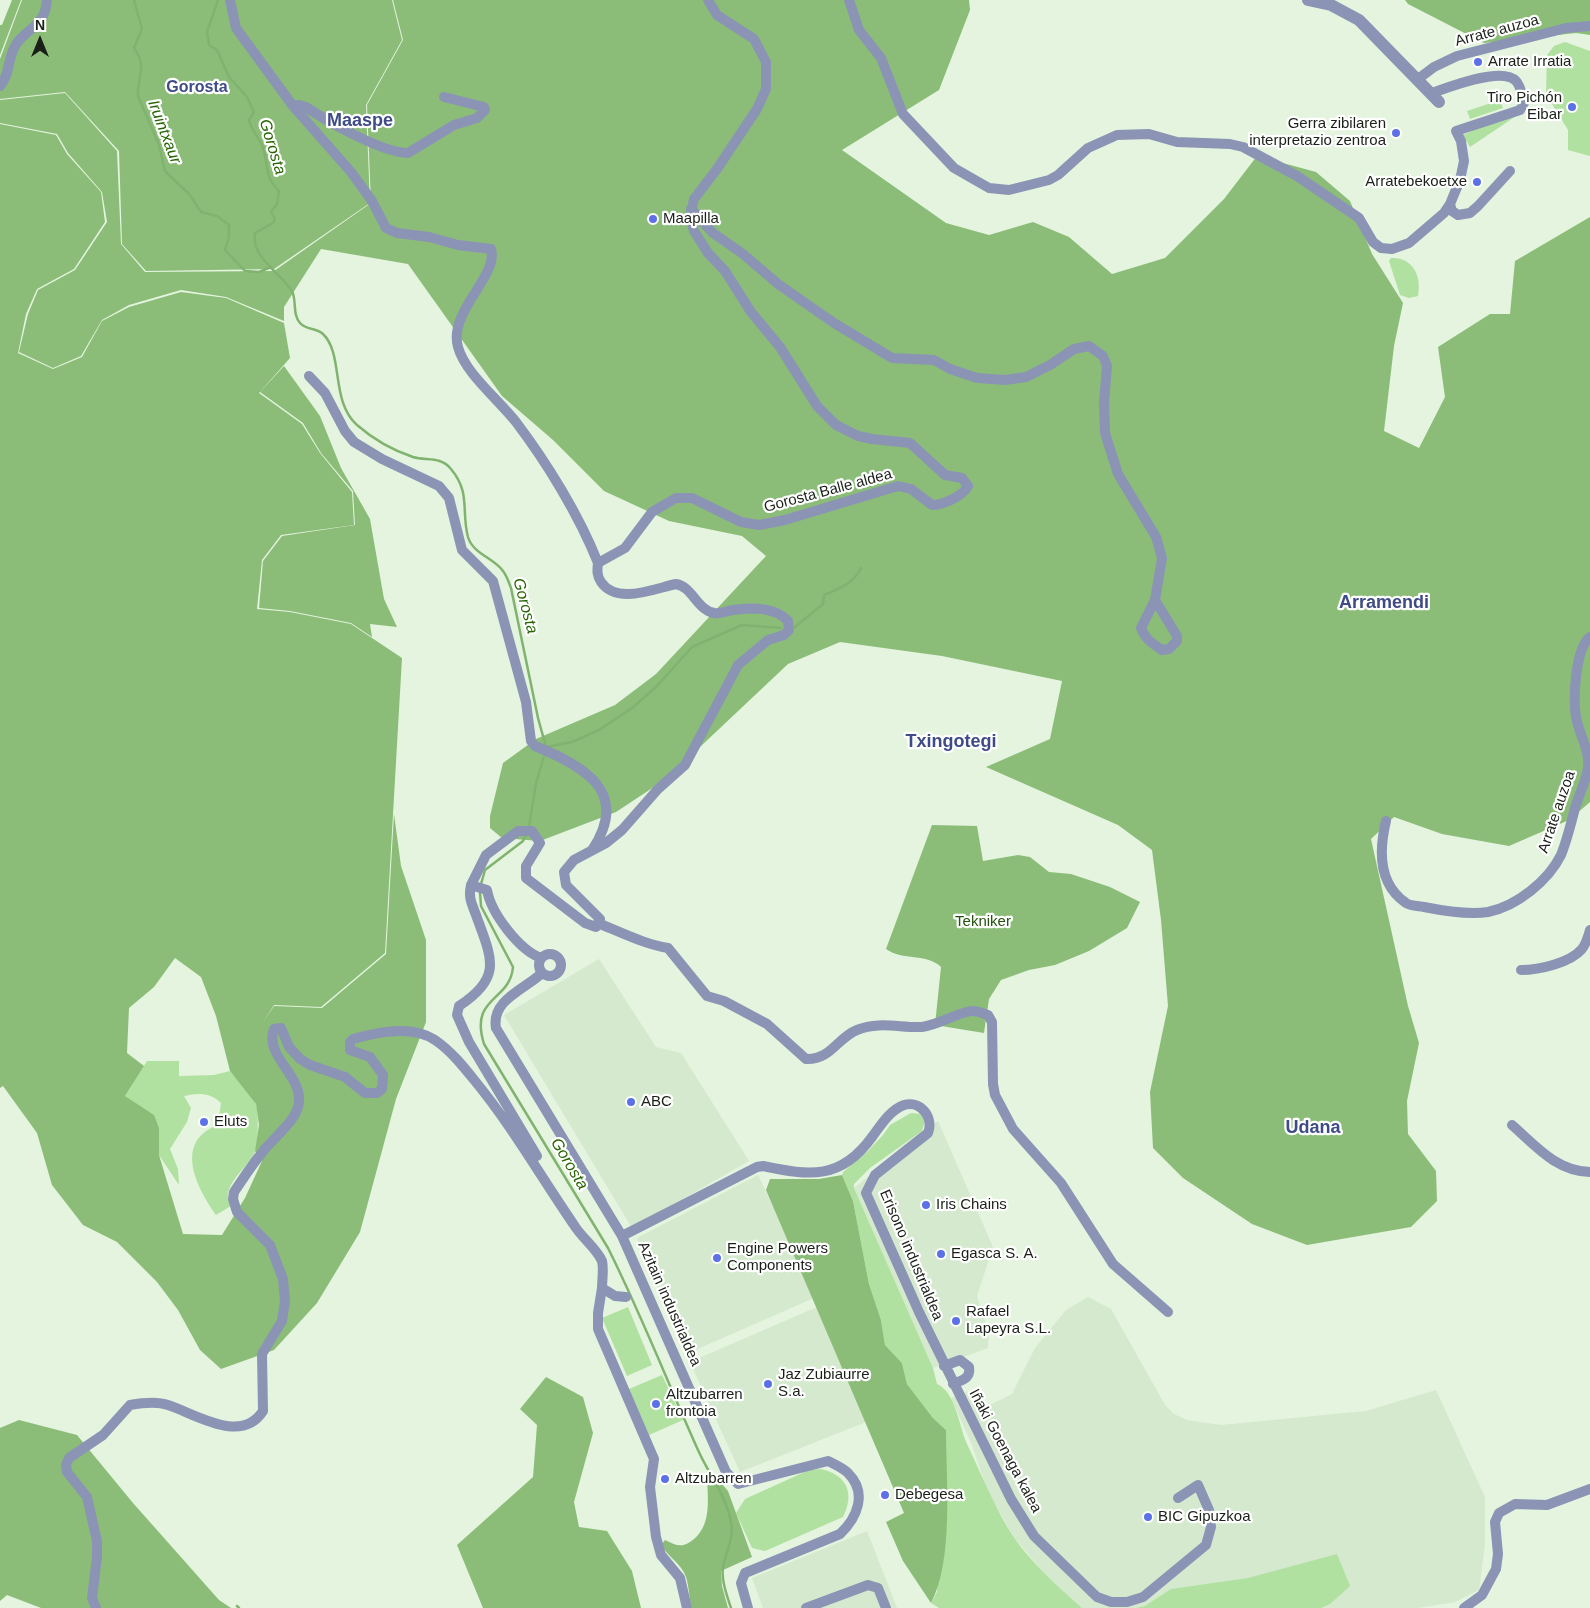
<!DOCTYPE html>
<html>
<head>
<meta charset="utf-8">
<style>
	body { margin:0 }
	#map { position:relative; width:1590px; height:1608px; overflow:hidden; background:#e4f4de; font-family:Helvetica,sans-serif }
	canvas { display:block }
	.north { position:absolute; left:15px; top:15px; width:50px; height:50px; -webkit-text-stroke:4px #fff; paint-order:stroke; rotate:0deg; font-size:14px; font-weight:700; line-height:20px; text-align:center; color:#1a2018 }
	.north::after { content:''; display:block; margin:auto; width:18px; height:22px; background:#1a2018; clip-path:polygon(50% 0,100% 100%,50% 72%,0 100%) }
</style>
</head>
<body>
<div id="map">
<canvas width="1590" height="1608"></canvas>
<div class="north">N</div>
</div>
<script>
const g = document.querySelector('canvas').getContext('2d');
g.lineJoin = 'round';
function fill(path, color) { g.fillStyle = color; g.fill(path, 'evenodd'); }
function stroke(path, color, width, dash) { g.strokeStyle = color; g.lineWidth = width; g.lineCap = dash ? 'butt' : 'round'; g.setLineDash(dash || []); g.stroke(path); }
function write(font, color, halo, rows, align = 'center') {
  g.font = font + ' Helvetica,sans-serif'; g.lineWidth = 4.5; g.setLineDash([]); g.textBaseline = 'middle'; g.strokeStyle = halo; g.fillStyle = color; for (const [text, x, y, turn = 0] of rows) {
    g.save(); g.translate(x, y); g.rotate((+turn || 0) * Math.PI / 180); g.textAlign = isNaN(turn) ? turn : align; if (halo) g.strokeText(text, 0, 0); g.fillText(text, 0, 0); g.restore();
  }
}
fill(new Path2D(`
	M 599,959 L 656,1047 L 681,1053 L 749,1161 L 632,1228 L 504,1015 Z
	M 938,1121 L 993,1247 L 977,1296 L 989,1333 L 988,1348 L 933,1368 L 854,1188 Z
	M 758,1175 L 793,1247 L 814,1298 L 686,1354 L 637,1238 Z
	M 1088,1297 L 1111,1309 L 1165,1405 L 1174,1414 L 1187,1420 L 1221,1425 L 1366,1411 L 1436,1390 L 1485,1497 L 1485,1544 L 1479,1590 L 1455,1602 L 1418,1608 L 1082,1608 L 1044,1573 L 1014,1537 L 988,1493 L 972,1445 L 951,1398 L 974,1389 L 988,1406 L 1012,1394 L 1035,1348 L 1066,1310 Z
	M 817,1307 L 866,1422 L 740,1472 L 690,1362 Z
	M 867,1531 L 897,1608 L 763,1608 L 752,1578 Z`), '#d4e9ce');
fill(new Path2D(`
	M 1565,42 L 1590,51 L 1590,156 L 1568,150 L 1568,130 L 1546,94 L 1547,55 L 1554,46 Z
	M 1500,100 L 1503,108 L 1470,119 L 1467,111 Z
	M 1518,111 L 1519,114 L 1470,147 L 1463,135 Z
	M 1391,258 C 1413,257 1422,276 1418,296 L 1409,298 L 1400,295 L 1389,261 Z
	M 147,1061 L 179,1061 L 179,1076 L 214,1075 L 230,1071 C 238,1081 253,1094 256,1105 C 259,1114 258,1144 255,1152 C 249,1167 218,1187 231,1206 L 216,1215 C 197,1188 174,1144 215,1126 L 219,1117 L 221,1103 C 210,1092 198,1093 184,1096 L 191,1108 L 187,1122 L 170,1149 L 178,1169 L 179,1185 L 159,1155 L 159,1128 L 125,1096 Z
	M 911,1113 L 920,1114 L 925,1121 L 922,1131 L 870,1168 L 854,1184 L 854,1188 L 933,1368 L 937,1384 C 956,1392 959,1427 967,1444 C 982,1475 994,1507 1013,1536 C 1032,1564 1058,1586 1082,1608 L 939,1608 L 931,1603 L 937,1592 L 946,1430 L 933,1418 L 907,1384 L 902,1363 L 885,1345 L 881,1320 L 869,1284 L 853,1201 L 842,1175 L 843,1172 L 868,1151 L 883,1135 L 890,1125 Z
	M 628,1307 L 652,1365 L 627,1376 L 602,1318 Z
	M 662,1375 L 683,1420 L 649,1435 L 629,1389 Z
	M 821,1469 C 847,1475 855,1493 843,1517 L 765,1551 L 752,1548 L 736,1513 L 745,1499 L 809,1470 Z
	M 1337,1554 L 1350,1586 L 1330,1604 L 1321,1608 L 1136,1608 L 1145,1606 L 1171,1589 L 1248,1578 Z`), '#b1e1a0');
fill(new Path2D(`
	M 12,0 L 21,0 L 0,55 L 0,25 L 2,25 Z
	M 22,0 L 392,0 L 402,40 L 366,105 L 370,203 L 274,269 L 146,271 L 122,244 L 119,151 L 65,92 L 0,99 L 0,59 Z
	M 393,0 L 969,0 L 970,10 L 939,90 L 842,150 L 946,223 L 989,235 L 1033,222 L 1069,237 L 1112,274 L 1165,258 L 1224,199 L 1257,156 L 1316,172 L 1350,201 L 1372,254 L 1403,303 L 1394,346 L 1384,431 L 1419,448 L 1445,397 L 1438,347 L 1490,314 L 1510,314 L 1515,261 L 1590,217 L 1590,802 L 1569,820 L 1509,846 L 1442,834 L 1394,817 L 1371,839 L 1408,1006 L 1419,1043 L 1407,1101 L 1408,1134 L 1436,1171 L 1437,1201 L 1411,1227 L 1307,1245 L 1252,1224 L 1183,1178 L 1153,1148 L 1150,1092 L 1168,1006 L 1161,920 L 1152,850 L 1118,825 L 986,767 L 1050,739 L 1062,681 L 942,656 L 840,642 L 788,664 L 666,779 L 616,812 L 540,841 L 502,838 L 490,828 L 490,816 L 503,763 L 536,739 L 615,705 L 656,674 L 766,556 L 742,536 L 669,521 L 604,491 L 553,440 L 502,396 L 408,264 L 321,249 L 284,307 L 284,321 L 226,297 L 181,290 L 129,305 L 102,320 L 81,356 L 53,368 L 19,352 L 28,314 L 38,290 L 75,270 L 107,222 L 102,192 L 68,153 L 57,134 L 0,123 L 0,100 L 65,93 L 117,151 L 121,244 L 145,272 L 274,271 L 371,203 L 367,105 L 403,40 Z
	M 1405,0 L 1590,0 L 1590,35 L 1576,33 L 1484,43 L 1408,4 Z
	M 0,124 L 56,135 L 67,154 L 101,192 L 105,222 L 74,269 L 37,289 L 26,314 L 18,353 L 53,369 L 82,357 L 102,321 L 129,307 L 181,292 L 226,298 L 284,323 L 290,358 L 259,393 L 302,424 L 320,453 L 352,492 L 354,525 L 281,535 L 262,560 L 257,609 L 290,612 L 351,624 L 402,658 L 385,953 L 321,1007 L 274,1005 L 263,1022 L 274,1006 L 322,1008 L 386,954 L 394,814 L 401,866 L 426,940 L 426,1022 L 396,1099 L 360,1232 L 317,1303 L 274,1350 L 221,1369 L 200,1350 L 178,1310 L 157,1282 L 117,1242 L 83,1225 L 52,1185 L 37,1133 L 3,1086 L 0,1088 ZM 175,958 L 201,977 L 216,1016 L 230,1071 L 256,1104 L 259,1125 L 255,1151 L 262,1161 L 245,1198 L 222,1235 L 183,1234 L 159,1155 L 159,1128 L 154,1115 L 125,1096 L 144,1066 L 127,1053 L 129,1008 L 154,987 Z
	M 284,366 L 320,416 L 341,468 L 370,519 L 384,599 L 397,627 L 370,624 L 372,637 L 351,623 L 290,611 L 259,608 L 263,561 L 282,536 L 355,525 L 353,491 L 321,453 L 303,423 L 260,392 Z
	M 932,825 L 977,826 L 983,861 L 1018,855 L 1030,857 L 1049,872 L 1071,874 L 1110,887 L 1140,902 L 1127,928 L 1089,951 L 1055,965 L 1029,970 L 1001,980 L 989,999 L 984,1033 L 935,1025 L 941,967 C 927,953 903,961 886,949 Z
	M 842,1175 L 853,1201 L 869,1284 L 881,1320 L 885,1345 L 902,1363 L 907,1384 L 933,1418 L 946,1430 C 946,1478 954,1560 931,1603 L 903,1561 L 886,1522 L 904,1513 L 766,1190 L 770,1179 L 819,1179 Z
	M 546,1377 L 583,1397 L 593,1433 L 574,1502 L 579,1527 L 607,1531 L 632,1571 L 641,1608 L 483,1608 L 457,1545 L 533,1477 L 537,1425 L 520,1409 Z
	M 19,1420 L 77,1435 L 133,1503 L 219,1600 L 231,1608 L 41,1608 L 7,1595 L 0,1601 L 0,1428 Z
	M 715,1476 L 728,1491 L 752,1557 L 721,1571 L 722,1586 L 728,1608 L 692,1608 C 689,1598 689,1586 686,1577 C 681,1563 668,1557 661,1545 L 665,1540 C 675,1545 681,1548 690,1542 C 712,1528 708,1501 707,1477 Z`), '#8bbd79');
stroke(new Path2D(`
	M 134,0 L 142,29 L 134,48 C 148,67 137,77 138,96 L 159,145 L 165,171 L 190,195 L 201,212 L 217,216 L 229,225 L 229,237 L 225,250 L 245,271 L 259,272 L 271,267
	M 218,0 L 207,32 L 209,45 L 217,50 L 229,77 L 247,97 L 254,112 L 249,120 C 251,131 260,138 263,148 C 269,167 264,176 279,191 L 277,204 L 271,212 L 275,219 L 273,223 L 255,233 C 251,258 280,272 292,291 C 297,301 292,314 300,323 C 307,331 316,327 323,334 C 344,354 330,401 357,425 C 373,439 392,450 413,457 C 426,461 441,456 451,469 C 471,493 461,511 468,537 C 473,554 494,558 503,571 C 507,576 509,583 511,588 L 538,718 L 546,747 L 572,742 L 599,730 L 632,708 L 657,686 L 692,647 L 742,625 L 781,628
	M 795,627 L 823,604 L 824,595 C 839,589 854,583 861,568
	M 529,827 L 536,783 L 545,753
	M 481,884 L 485,870 L 523,841 L 526,835
	M 480,892 L 481,906 L 513,967 C 510,1002 469,996 484,1044 L 608,1248 C 641,1314 668,1383 698,1450 C 708,1473 727,1497 731,1522 C 734,1539 726,1552 723,1567 C 721,1580 727,1596 731,1608
	M 237,1606 L 239,1608`), '#81b370', 2.5);
stroke(new Path2D(`
	M 230,0 L 236,28 L 293,106
	M 849,0 L 859,30 L 881,58 L 903,114 L 954,168 L 989,188 L 1009,190 L 1049,180 L 1058,175 L 1088,148 L 1117,135 L 1149,134 L 1177,142 L 1230,144 L 1243,147 L 1297,176 L 1359,218 L 1373,242 L 1381,248 L 1392,249 L 1409,243 L 1444,213 L 1450,204 L 1460,180 L 1464,161 L 1461,141 L 1456,131 L 1520,110 L 1524,103 C 1522,96 1521,86 1516,81 C 1502,66 1449,87 1432,93
	M 1418,79 L 1434,67 L 1457,56 L 1566,28 L 1590,26
	M 0,86 C 11,74 7,56 17,43 C 30,26 45,26 47,0
	M 444,97 L 484,107 L 485,110 L 477,118 L 454,125 L 408,153 C 383,153 328,122 306,107 L 299,105 L 293,106 L 351,172 L 372,201 L 386,228 L 397,233 L 429,237 L 458,245 L 491,249 C 499,276 448,311 458,347 C 465,373 498,399 516,422 C 547,463 579,515 598,563
	M 1450,204 L 1452,211 L 1458,215 L 1470,213 L 1478,206 L 1510,171
	M 691,209 L 713,233 L 743,254 L 778,284 L 834,323 L 892,358 L 934,360 L 950,369 L 977,378 L 1005,380 L 1026,377 L 1050,365 L 1074,349 L 1089,346 L 1103,356 L 1107,366 L 1104,403 L 1105,433 L 1118,474 L 1156,537 L 1162,558 L 1155,600 L 1141,628 C 1145,639 1153,644 1162,650 L 1169,649 L 1177,641 L 1177,636 L 1155,600
	M 309,376 L 325,393 L 345,431 L 354,442 L 382,459 L 439,486 L 449,498 L 462,550 L 493,581 L 526,702 L 531,741 L 535,746 C 584,766 631,792 592,850
	M 1386,821 C 1379,850 1378,884 1406,903 C 1410,906 1419,906 1424,907 C 1444,911 1468,915 1488,912 C 1517,906 1548,881 1561,855 C 1567,840 1571,824 1575,808 C 1579,795 1586,781 1588,768 C 1590,749 1579,735 1576,717 C 1573,699 1575,649 1590,637
	M 471,885 C 468,898 472,904 476,915 C 491,957 504,977 459,1006 L 457,1015 L 469,1042 L 537,1156
	M 600,924 C 623,933 644,944 668,948 L 707,996 L 724,1001 L 767,1024 L 806,1059 C 831,1060 837,1038 857,1030 C 879,1021 900,1028 922,1027 C 939,1025 960,1011 973,1011 C 978,1011 984,1014 988,1015 L 992,1022 L 993,1084 L 995,1095 L 1013,1129 L 1061,1183 L 1113,1264 L 1168,1312
	M539 965a11 11 0 1 1 22 0a11 11 0 1 1-22 0Z
	M 541,958 C 519,950 491,913 487,890 L 471,885 L 486,855 L 518,831 L 532,831 L 540,843 L 526,866 L 526,878 L 585,923 L 596,927 L 600,919 L 566,885 L 564,872 L 574,860 L 606,843 L 622,830 L 658,789 L 685,765 L 738,665 L 768,640 L 784,635 L 789,630 L 788,621 C 775,607 751,607 733,610 C 727,611 720,614 714,613 C 696,609 693,587 676,584 C 653,589 617,605 601,582 C 597,576 597,571 598,563 L 625,548 L 652,512 L 676,498 L 692,498 L 741,522 L 759,525 L 785,520 L 898,486 L 911,489 L 932,505 C 943,505 963,496 968,486 L 962,478 L 945,475 L 910,443 L 872,439 L 858,436 L 836,425 L 817,406 L 780,347 L 751,312 L 725,271 L 708,253 L 694,231 L 690,217 L 694,199 L 717,169 L 757,109 L 766,89 L 766,62 L 754,39 L 717,15 L 708,0
	M 1521,970 C 1539,970 1570,963 1582,949 C 1586,944 1588,937 1590,930
	M 542,973 C 524,990 491,1000 496,1028 L 622,1236 L 726,1472 L 738,1484 L 828,1461 C 834,1464 843,1468 848,1473 C 868,1493 857,1518 840,1534 L 745,1573 L 741,1583 L 748,1608
	M 1512,1125 C 1536,1146 1556,1171 1590,1172
	M 622,1236 L 757,1167 L 763,1166 C 810,1176 841,1180 872,1137 C 881,1125 890,1110 904,1105 C 921,1100 934,1118 928,1133 L 875,1175 L 866,1193 L 919,1312 L 1011,1499 L 1034,1536 L 1097,1597 L 1111,1602 L 1127,1602 L 1143,1597 L 1206,1545 L 1211,1527 L 1209,1510 L 1198,1485 L 1178,1498
	M 602,1288 L 598,1313 L 598,1329 L 654,1459 L 650,1487 L 656,1537 L 661,1555 L 680,1578 L 687,1608
	M 944,1366 L 960,1360 L 969,1367 C 971,1379 962,1380 953,1384
	M 96,1608 L 92,1598 L 97,1557 L 97,1541 L 87,1497 L 67,1472 L 66,1465 L 69,1458 L 103,1435 L 130,1405 C 141,1403 157,1401 168,1405 C 196,1414 241,1445 263,1411 L 262,1354 L 282,1321 L 285,1301 L 283,1279 L 270,1245 L 237,1212 L 233,1199 L 234,1192 C 243,1179 251,1166 261,1154 C 272,1138 297,1122 299,1102 C 302,1075 264,1056 274,1029 L 281,1028 L 289,1047 L 300,1059 L 310,1065 L 345,1077 L 365,1093 L 377,1093 L 382,1089 L 383,1075 L 370,1057 L 350,1050 L 350,1042 L 353,1039 C 378,1032 412,1025 435,1040 C 451,1051 463,1066 475,1081 C 512,1126 541,1177 574,1225 C 582,1238 596,1248 602,1261 C 604,1269 602,1280 602,1288 L 615,1296 L 626,1297
	M 806,1608 L 868,1585 L 878,1588 L 886,1608
	M 1464,1608 L 1482,1595 L 1496,1569 L 1498,1554 L 1495,1522 L 1499,1513 L 1515,1504 L 1547,1505 L 1590,1489`), '#8b94b4', 10);
stroke(new Path2D(`
	M 1308,0 L 1331,5 L 1359,20 L 1439,102`), '#8b94b4', 12);
for (const [x, y, r, color] of [
	[1478,62,5,"#5c70e7"],
	[1572,107,5,"#5c70e7"],
	[1396,133,5,"#5c70e7"],
	[1477,182,5,"#5c70e7"],
	[653,219,5,"#5c70e7"],
	[631,1102,5,"#5c70e7"],
	[204,1122,5,"#5c70e7"],
	[926,1205,5,"#5c70e7"],
	[941,1254,5,"#5c70e7"],
	[717,1258,5,"#5c70e7"],
	[956,1321,5,"#5c70e7"],
	[768,1384,5,"#5c70e7"],
	[656,1404,5,"#5c70e7"],
	[665,1479,5,"#5c70e7"],
	[885,1495,5,"#5c70e7"],
	[1148,1517,5,"#5c70e7"]
]) { const dot = new Path2D(); dot.arc(x, y, r, 0, 2 * Math.PI); g.fillStyle = color; g.fill(dot); stroke(dot, '#fff', 2); }
write('15px', '#1a2018', '#fff', [
	["Arrate auzoa",1497,31,-15],
	["Gorosta Balle aldea",828,491,-15],
	["Arrate auzoa",1557,812,-71],
	["Erisono industrialdea",911,1255,67],
	["Azitain industrialdea",669,1304,66],
	["Iñaki Goenaga kalea",1005,1451,62]
]);
write('15px', '#1a2018', '#fff', [
	["Arrate Irratia",1488,62],
	["Tiro Pichón",1562,98,"right"],
	["Eibar",1562,115,"right"],
	["Gerra zibilaren",1386,124,"right"],
	["interpretazio zentroa",1386,141,"right"],
	["Arratebekoetxe",1467,182,"right"],
	["Maapilla",663,219],
	["ABC",641,1102],
	["Eluts",214,1122],
	["Iris Chains",936,1205],
	["Engine Powers",727,1249],
	["Components",727,1266],
	["Egasca S. A.",951,1254],
	["Rafael",966,1312],
	["Lapeyra S.L.",966,1329],
	["Jaz Zubiaurre",778,1375],
	["S.a.",778,1392],
	["Altzubarren",666,1395],
	["frontoia",666,1412],
	["Altzubarren",675,1479],
	["Debegesa",895,1495],
	["BIC Gipuzkoa",1158,1517]
], 'left');
write('15px', '#24530e', '#fff', [
	["Tekniker",983,922]
]);
write('bold 16px', '#3e4b87', '#fff', [
	["Gorosta",197,88]
]);
write('italic 16px', '#276603', '#fff', [
	["Iruintxaur",164,132,69],
	["Gorosta",272,147,73],
	["Gorosta",525,606,75],
	["Gorosta",569,1164,59]
]);
write('bold 18px', '#3e4b87', '#fff', [
	["Maaspe",360,121],
	["Arramendi",1384,603],
	["Txingotegi",951,742],
	["Udana",1313,1128]
]);
</script>
</body>
</html>
